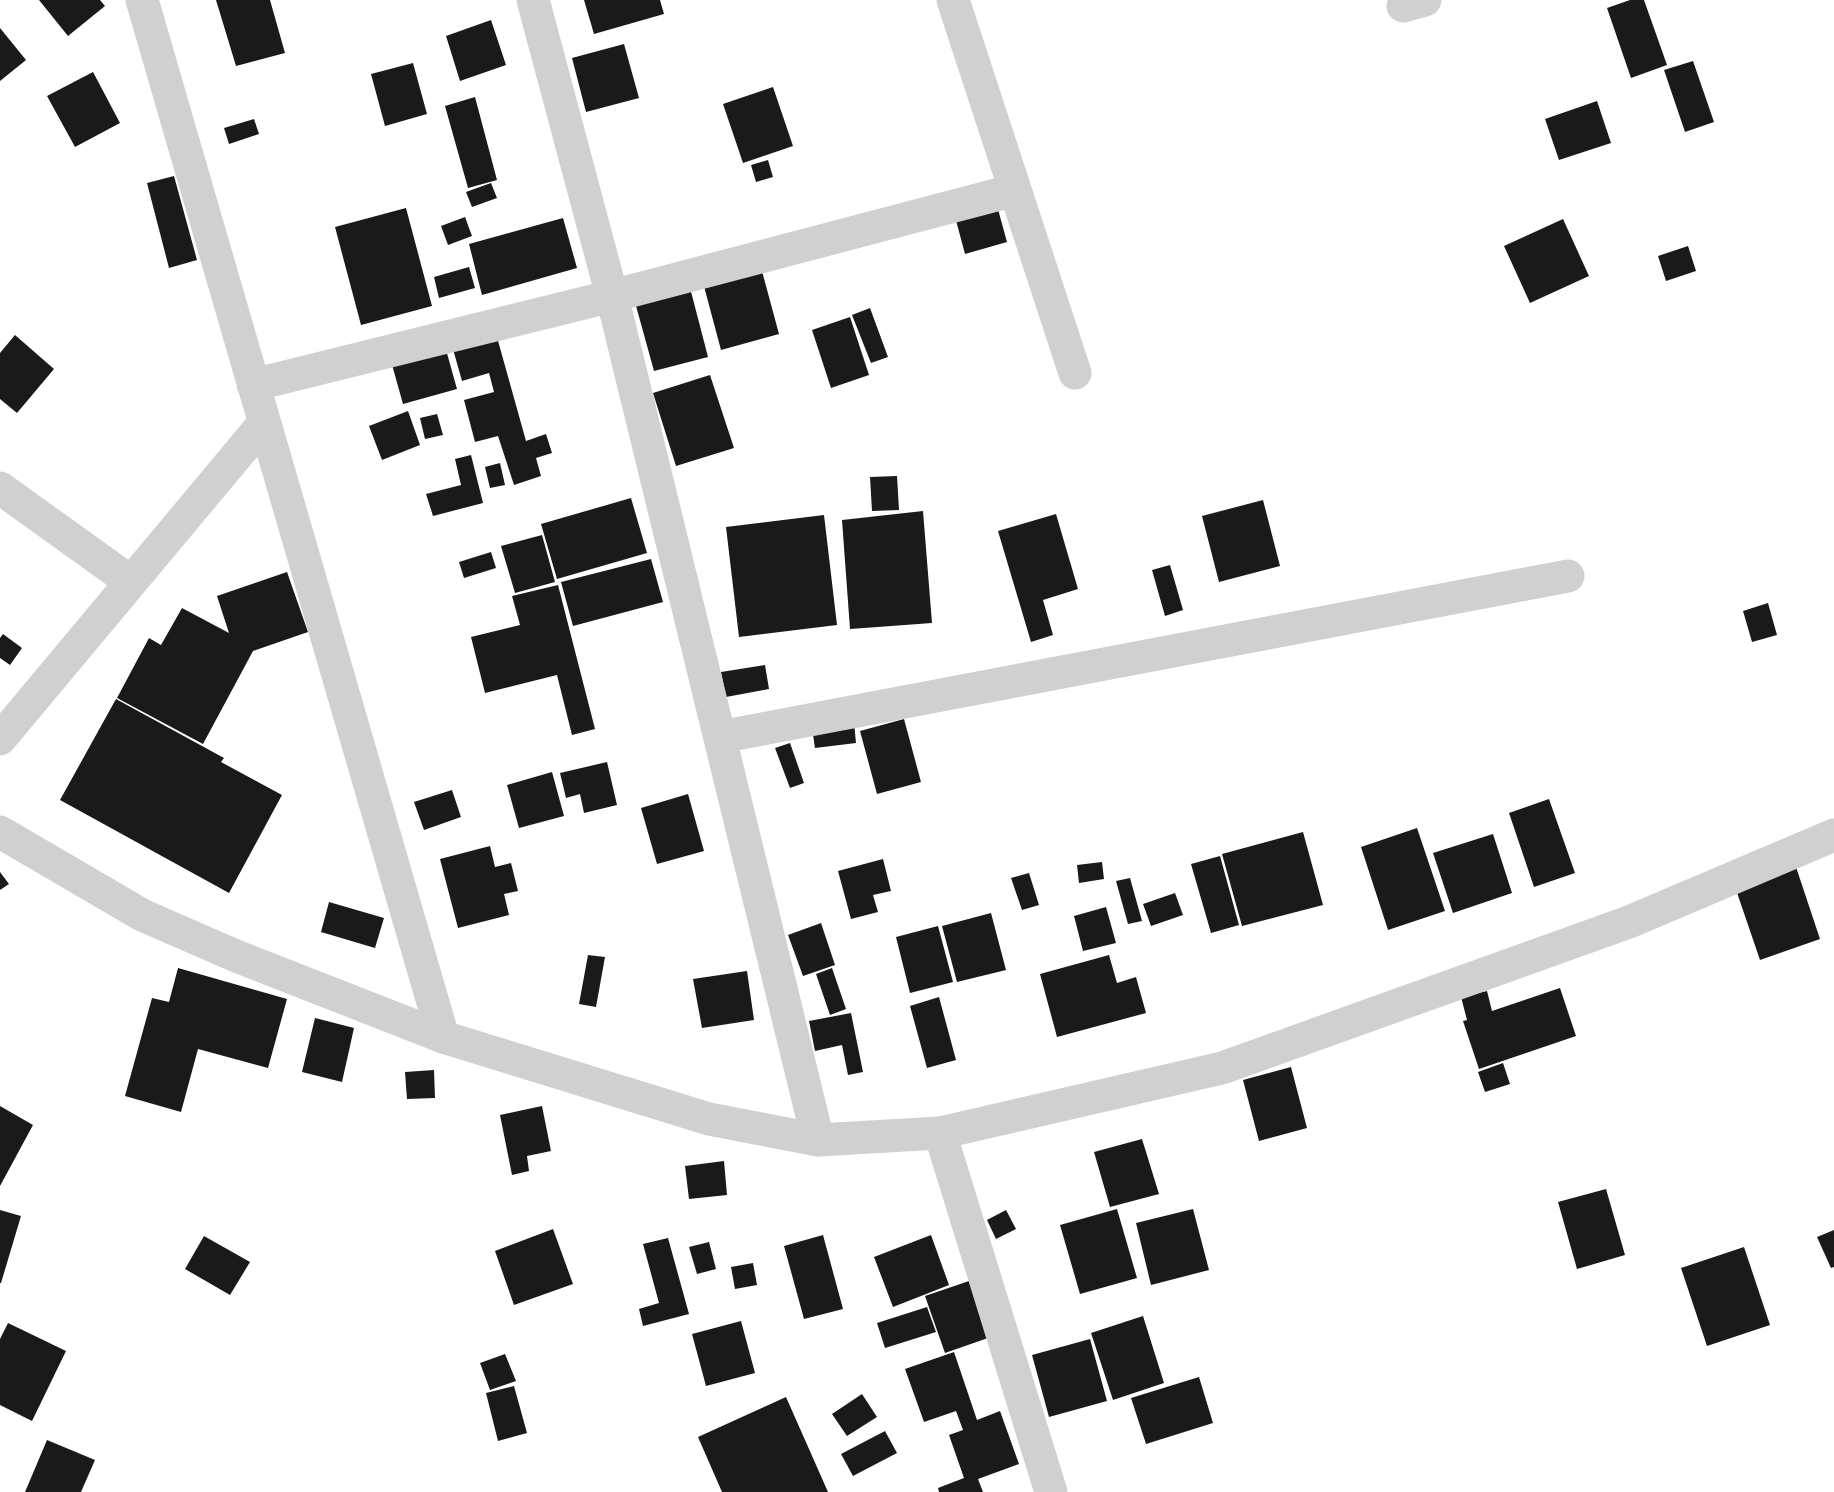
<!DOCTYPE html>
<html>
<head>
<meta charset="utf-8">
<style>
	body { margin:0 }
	canvas { display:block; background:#fff }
</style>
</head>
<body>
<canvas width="1834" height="1492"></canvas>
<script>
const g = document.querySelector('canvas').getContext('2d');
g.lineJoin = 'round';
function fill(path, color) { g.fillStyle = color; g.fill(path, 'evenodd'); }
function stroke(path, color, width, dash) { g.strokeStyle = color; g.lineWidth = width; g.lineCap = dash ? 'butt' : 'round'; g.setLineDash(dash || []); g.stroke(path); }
fill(new Path2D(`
	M 39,0 L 100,0 L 105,6 L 68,36 Z
	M 216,0 L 270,0 L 285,53 L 236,66 Z
	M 584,0 L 660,0 L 664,14 L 594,34 Z
	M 1630,0 L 1644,0 L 1667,65 L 1631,78 L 1607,8 Z
	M 491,20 L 506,65 L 460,81 L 446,36 Z
	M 0,28 L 26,60 L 0,81 Z
	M 624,44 L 639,98 L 586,112 L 572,58 Z
	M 1693,61 L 1714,122 L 1685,132 L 1664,70 Z
	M 413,63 L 427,114 L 385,126 L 371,74 Z
	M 93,72 L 120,123 L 75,147 L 47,96 Z
	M 773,87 L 793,146 L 743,163 L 723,104 Z
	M 475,97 L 497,180 L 468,188 L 445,106 Z
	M 1597,101 L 1611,143 L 1559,160 L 1545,119 Z
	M 254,119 L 259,134 L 229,144 L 224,128 Z
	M 768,160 L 773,177 L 756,182 L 751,165 Z
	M 174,176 L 197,260 L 169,268 L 147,183 Z
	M 491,183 L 497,198 L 472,207 L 466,192 Z
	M 996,202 L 1007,242 L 965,254 L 954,213 Z
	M 406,208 L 432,306 L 361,325 L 335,227 Z
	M 465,217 L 472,236 L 448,245 L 441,226 Z
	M 563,218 L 577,268 L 482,295 L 469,244 Z
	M 1563,219 L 1589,276 L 1530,303 L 1504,246 Z
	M 1688,246 L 1696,271 L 1666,281 L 1658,256 Z
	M 759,260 L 779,334 L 721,350 L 701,275 Z
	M 469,267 L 475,288 L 439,298 L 434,277 Z
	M 688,280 L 708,357 L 654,371 L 633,295 Z
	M 870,308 L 888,357 L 871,363 L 852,315 Z
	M 850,317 L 869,375 L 831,388 L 812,330 Z
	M 495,330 L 526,441 L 546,434 L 552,453 L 536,458 L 541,476 L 514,485 L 498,436 L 475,442 L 464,400 L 494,392 L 489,373 L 462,381 L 451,342 Z
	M 15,335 L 54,369 L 17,413 L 0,399 L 0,353 Z
	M 443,339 L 457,389 L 403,404 L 389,354 Z
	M 710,375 L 734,448 L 676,466 L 653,393 Z
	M 408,411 L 420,445 L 382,460 L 369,426 Z
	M 437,414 L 443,435 L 425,439 L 420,418 Z
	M 471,455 L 483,503 L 433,516 L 426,494 L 461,485 L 455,459 Z
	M 500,463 L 505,485 L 490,488 L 485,467 Z
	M 897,476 L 899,510 L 872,511 L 870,477 Z
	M 631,498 L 647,553 L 557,579 L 541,524 Z
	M 1263,500 L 1280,566 L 1219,582 L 1202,516 Z
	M 923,511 L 932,623 L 850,629 L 842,520 Z
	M 1056,514 L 1078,589 L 1043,600 L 1053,635 L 1031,642 L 998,531 Z
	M 824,515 L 837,625 L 739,637 L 726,527 Z
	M 542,535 L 555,582 L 515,593 L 501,546 Z
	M 491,552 L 496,568 L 464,578 L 459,562 Z
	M 651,559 L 663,602 L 573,626 L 561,582 Z
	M 1170,565 L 1183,610 L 1165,616 L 1152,570 Z
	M 287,572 L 308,632 L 253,651 L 203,744 L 117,698 L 149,638 L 161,645 L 182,608 L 229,633 L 217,596 Z
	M 558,585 L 595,729 L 572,735 L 557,675 L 485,693 L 471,637 L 520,625 L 512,596 Z
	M 1768,603 L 1777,635 L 1752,642 L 1743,611 Z
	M 3,634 L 22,648 L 10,665 L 0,658 L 0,638 Z
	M 765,665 L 769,689 L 726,697 L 721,672 Z
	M 116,699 L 224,758 L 221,762 L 282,795 L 229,893 L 60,800 Z
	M 904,719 L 921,782 L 877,794 L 860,731 Z
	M 854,722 L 856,743 L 815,748 L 812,728 Z
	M 790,743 L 804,783 L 790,788 L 775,748 Z
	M 607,762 L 617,805 L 584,813 L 580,794 L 566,798 L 560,773 Z
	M 552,772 L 564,816 L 519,828 L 507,785 Z
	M 452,790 L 461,817 L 424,830 L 414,802 Z
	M 688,794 L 704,851 L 657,864 L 641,808 Z
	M 1549,799 L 1575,873 L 1534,887 L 1509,813 Z
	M 1417,828 L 1445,911 L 1388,930 L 1361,847 Z
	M 1303,832 L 1323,905 L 1242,926 L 1222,854 Z
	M 1493,834 L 1512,893 L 1453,913 L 1433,853 Z
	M 490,846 L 495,867 L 511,863 L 518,891 L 504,894 L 509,915 L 458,928 L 440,859 Z
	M 1220,856 L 1239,925 L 1211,933 L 1191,864 Z
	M 1793,858 L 1820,939 L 1760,960 L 1732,878 Z
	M 883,859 L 891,891 L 873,895 L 878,912 L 851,919 L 838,871 Z
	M 1102,862 L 1104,879 L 1079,883 L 1077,865 Z
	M 0,872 L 9,884 L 0,890 Z
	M 1029,873 L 1039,905 L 1022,910 L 1011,878 Z
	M 1130,878 L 1142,921 L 1128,924 L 1116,881 Z
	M 1175,893 L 1183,915 L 1151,926 L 1143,904 Z
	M 329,902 L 384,918 L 375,948 L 321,932 Z
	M 1106,907 L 1116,943 L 1083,951 L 1074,916 Z
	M 991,913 L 1006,970 L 957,982 L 942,926 Z
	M 821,923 L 835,965 L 803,976 L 788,935 Z
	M 938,926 L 953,982 L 910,993 L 896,937 Z
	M 588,955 L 605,957 L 596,1007 L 579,1004 Z
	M 1109,955 L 1117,983 L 1136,977 L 1146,1013 L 1057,1037 L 1040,974 Z
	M 178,968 L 287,999 L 268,1068 L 198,1049 L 181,1112 L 125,1096 L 152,998 L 169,1002 Z
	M 832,968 L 846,1009 L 830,1015 L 816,974 Z
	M 747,971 L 754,1020 L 702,1028 L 693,979 Z
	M 1560,988 L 1576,1036 L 1479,1069 L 1463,1021 L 1467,1020 L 1461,997 L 1487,991 L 1492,1011 Z
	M 939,997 L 956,1060 L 927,1068 L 910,1006 Z
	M 851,1013 L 863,1072 L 848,1075 L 842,1045 L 815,1051 L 809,1021 Z
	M 315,1018 L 354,1028 L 342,1082 L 302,1072 Z
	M 1503,1063 L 1510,1084 L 1485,1092 L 1478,1072 Z
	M 1291,1067 L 1307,1128 L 1259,1141 L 1243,1080 Z
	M 434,1070 L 435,1098 L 407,1099 L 405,1072 Z
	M 0,1106 L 33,1125 L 0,1186 Z
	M 542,1106 L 551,1151 L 527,1156 L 529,1171 L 512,1175 L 500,1115 Z
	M 1142,1139 L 1159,1194 L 1110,1207 L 1094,1152 Z
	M 724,1161 L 727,1195 L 689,1199 L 685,1166 Z
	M 1606,1189 L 1625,1255 L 1577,1269 L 1558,1202 Z
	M 1117,1209 L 1137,1278 L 1080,1294 L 1060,1225 Z
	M 1193,1209 L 1209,1270 L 1151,1285 L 1136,1223 Z
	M 0,1210 L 21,1216 L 1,1283 L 0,1283 Z
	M 1006,1210 L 1016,1229 L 996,1239 L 987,1220 Z
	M 553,1229 L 573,1284 L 514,1305 L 495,1251 Z
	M 1834,1230 L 1834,1267 L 1831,1268 L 1817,1237 Z
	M 823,1235 L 843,1309 L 804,1319 L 784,1246 Z
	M 931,1235 L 949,1285 L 893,1307 L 874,1257 Z
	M 204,1236 L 250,1262 L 230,1295 L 185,1269 Z
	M 668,1238 L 689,1314 L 643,1326 L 639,1309 L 659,1303 L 643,1244 Z
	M 709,1242 L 716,1269 L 697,1274 L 689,1247 Z
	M 1744,1247 L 1770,1325 L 1707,1346 L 1681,1268 Z
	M 753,1263 L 757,1285 L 735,1289 L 731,1267 Z
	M 969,1281 L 988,1338 L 945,1353 L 925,1296 Z
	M 927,1307 L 936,1332 L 885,1348 L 877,1323 Z
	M 1143,1316 L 1164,1383 L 1113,1400 L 1091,1333 Z
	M 741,1321 L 755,1373 L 706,1386 L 692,1334 Z
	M 8,1323 L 66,1351 L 32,1421 L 0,1405 L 0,1339 Z
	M 1090,1339 L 1107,1401 L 1049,1417 L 1032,1355 Z
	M 954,1352 L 977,1420 L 1000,1411 L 1019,1464 L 978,1479 L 983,1492 L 939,1492 L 938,1488 L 964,1478 L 949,1435 L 963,1430 L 956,1411 L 924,1422 L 905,1369 Z
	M 505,1354 L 516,1381 L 490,1390 L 480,1363 Z
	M 1199,1377 L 1213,1423 L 1146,1444 L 1131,1398 Z
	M 514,1386 L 527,1433 L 498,1441 L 486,1393 Z
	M 862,1394 L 877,1417 L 847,1436 L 832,1414 Z
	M 786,1397 L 828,1492 L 722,1492 L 698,1437 Z
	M 885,1431 L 897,1453 L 853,1476 L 841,1454 Z
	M 47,1440 L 95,1460 L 81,1492 L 25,1492 Z`), '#1a1a1a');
stroke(new Path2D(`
	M 142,0 L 443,1037
	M 533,0 L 612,296 L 818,1140
	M 953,0 L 1075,373
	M 1403,6 L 1425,0
	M 253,385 L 612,296 L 1015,190
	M 0,488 L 131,582
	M 720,737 L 1568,576
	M 0,739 L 264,423
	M 940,1133 L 1051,1492`), '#d0d0d0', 33);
stroke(new Path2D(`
	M 0,832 L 142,915 L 236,956 L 443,1037 L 709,1119 L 818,1140 L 940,1133 L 1222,1068 L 1629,922 L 1834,835`), '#d0d0d0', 33);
</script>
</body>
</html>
